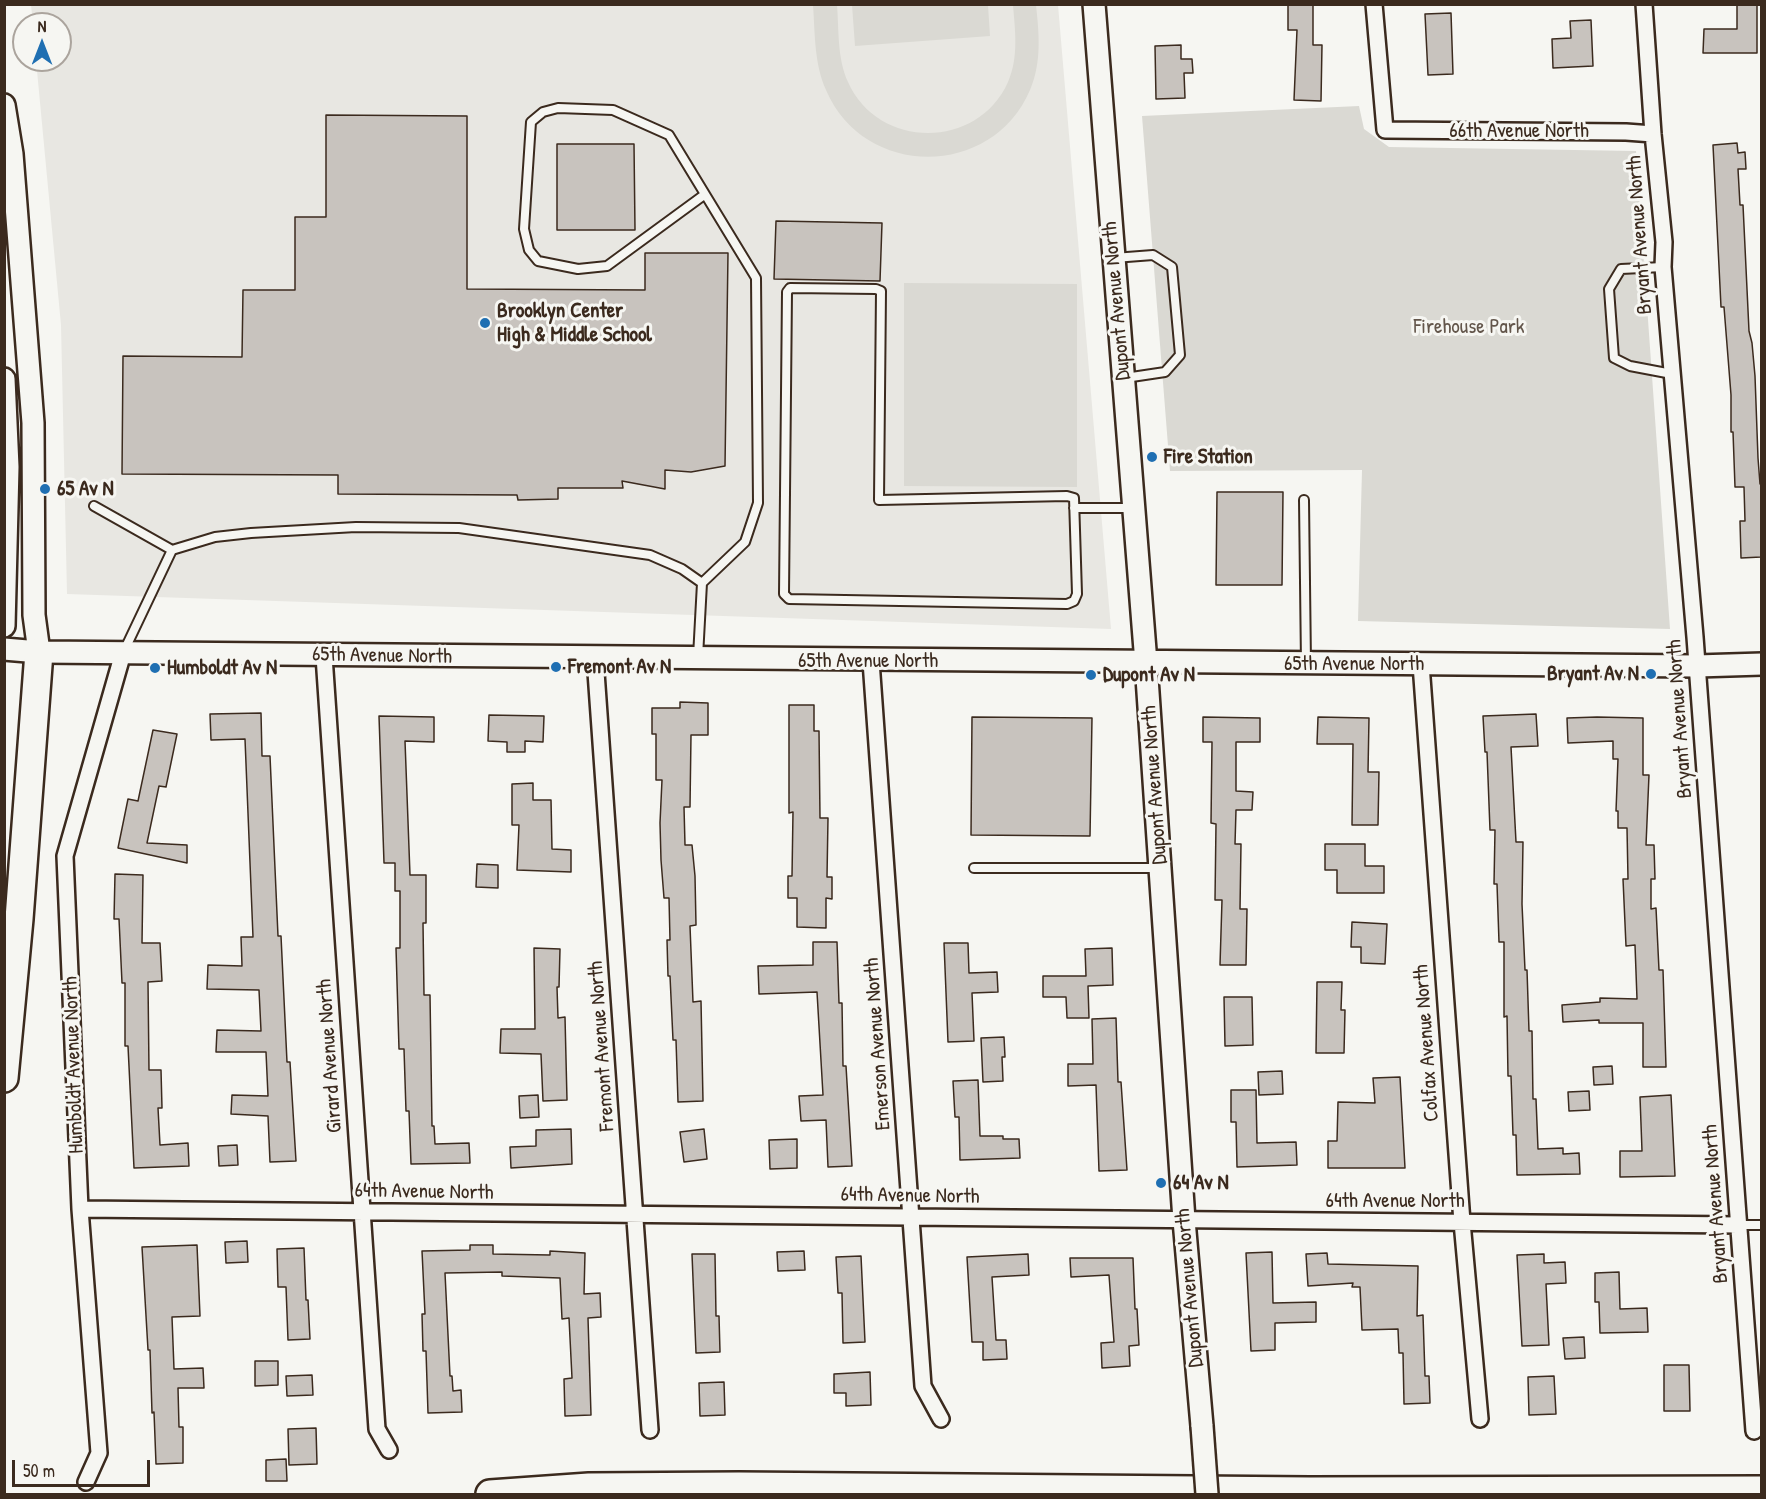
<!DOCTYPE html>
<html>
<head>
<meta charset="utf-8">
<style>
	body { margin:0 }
	#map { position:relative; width:1766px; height:1499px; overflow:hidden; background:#f6f6f2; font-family:"Patrick Hand",sans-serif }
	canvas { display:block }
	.frame { position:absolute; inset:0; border:6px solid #3b2a1e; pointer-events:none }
	.north { position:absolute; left:12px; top:12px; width:60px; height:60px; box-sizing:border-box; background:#f6f6f2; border:2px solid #aba49d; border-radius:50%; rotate:0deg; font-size:16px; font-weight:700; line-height:24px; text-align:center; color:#3b2a1e }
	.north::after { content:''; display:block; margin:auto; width:21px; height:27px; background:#1f6fb2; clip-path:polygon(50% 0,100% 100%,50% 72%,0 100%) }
	.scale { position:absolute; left:12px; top:1460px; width:138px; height:27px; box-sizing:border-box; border:3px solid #3b2a1e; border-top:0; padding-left:8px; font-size:18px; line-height:21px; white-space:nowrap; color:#3b2a1e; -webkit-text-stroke:4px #f6f6f2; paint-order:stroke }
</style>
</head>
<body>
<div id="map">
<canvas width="1766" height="1499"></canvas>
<div class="frame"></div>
<div class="north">N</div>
<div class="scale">50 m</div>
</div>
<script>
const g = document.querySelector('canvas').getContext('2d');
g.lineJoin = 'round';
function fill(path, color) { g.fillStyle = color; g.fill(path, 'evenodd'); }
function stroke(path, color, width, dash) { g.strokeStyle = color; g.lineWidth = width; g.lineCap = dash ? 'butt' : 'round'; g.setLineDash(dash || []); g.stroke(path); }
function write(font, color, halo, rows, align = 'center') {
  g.font = font + ' "Patrick Hand",sans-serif'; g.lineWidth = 6; g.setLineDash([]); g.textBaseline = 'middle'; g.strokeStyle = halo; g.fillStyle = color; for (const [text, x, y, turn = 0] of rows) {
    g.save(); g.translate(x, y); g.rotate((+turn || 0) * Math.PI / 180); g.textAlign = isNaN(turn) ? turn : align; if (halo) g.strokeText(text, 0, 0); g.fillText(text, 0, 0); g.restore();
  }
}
fill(new Path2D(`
	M 31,5 L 1058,5 L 1111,629 L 67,594 L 61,325 L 36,60 L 60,60 L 60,24 L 33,24 Z`), '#e8e7e2');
fill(new Path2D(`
	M 813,5 L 837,5 C 839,29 837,58 848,82 C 878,150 978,150 1008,82 C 1019,57 1015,30 1013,5 L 1036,5 C 1039,33 1042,62 1030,90 C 992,179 864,179 826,90 C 814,64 815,32 813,5 Z
	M 852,5 L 988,5 L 990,36 L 855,46 Z
	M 1359,106 L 1364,129 L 1389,147 L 1636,151 L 1670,629 L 1358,621 L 1362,470 L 1170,471 L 1142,116 Z
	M 904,283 L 1077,284 L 1077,487 L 904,486 Z`), '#dad9d3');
const building = new Path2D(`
	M 1288,4 L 1313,4 L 1313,45 L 1322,45 L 1321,101 L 1294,100 L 1297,30 L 1288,30 Z
	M 1737,4 L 1757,4 L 1757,53 L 1703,53 L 1704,29 L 1737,29 Z
	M 1451,13 L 1453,74 L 1428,75 L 1425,14 Z
	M 1591,20 L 1593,66 L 1553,68 L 1552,39 L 1571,38 L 1570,21 Z
	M 1181,45 L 1181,59 L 1192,59 L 1193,73 L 1184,73 L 1185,98 L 1156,99 L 1155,46 Z
	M 326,115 L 467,116 L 467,289 L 645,290 L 645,253 L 728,253 L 725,466 L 691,472 L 665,470 L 665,489 L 622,481 L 623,488 L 558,488 L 558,499 L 518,500 L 517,495 L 338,494 L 338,475 L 122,474 L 123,356 L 242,357 L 243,290 L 295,290 L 295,217 L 326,217 Z
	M 1737,143 L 1738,153 L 1745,152 L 1746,169 L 1738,169 L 1740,205 L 1743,205 L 1749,331 L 1752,343 L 1755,376 L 1758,458 L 1760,484 L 1761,484 L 1761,557 L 1741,558 L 1740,521 L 1745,521 L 1744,487 L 1735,487 L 1733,432 L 1731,432 L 1731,395 L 1724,307 L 1721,307 L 1713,145 Z
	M 557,144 L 634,144 L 635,230 L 557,230 Z
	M 776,221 L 882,223 L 880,281 L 774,279 Z
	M 1217,492 L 1283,492 L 1282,585 L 1216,585 Z
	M 680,702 L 708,703 L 708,735 L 691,735 L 690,807 L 684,807 L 685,845 L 692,845 L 695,876 L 696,925 L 690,926 L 693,1002 L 701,1001 L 703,1101 L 678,1102 L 676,1040 L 673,1040 L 670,976 L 668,976 L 667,940 L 670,940 L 669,898 L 664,898 L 661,860 L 660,823 L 662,780 L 656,780 L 656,734 L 652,734 L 652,708 L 680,708 Z
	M 789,705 L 814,705 L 814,731 L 819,731 L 820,818 L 828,818 L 827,877 L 832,877 L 832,899 L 826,898 L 826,928 L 797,927 L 797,898 L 788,898 L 788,876 L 792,876 L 793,812 L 789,813 Z
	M 261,713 L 262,756 L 270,756 L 278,936 L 281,936 L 287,1062 L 290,1062 L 296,1161 L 270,1162 L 268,1116 L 231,1114 L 232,1095 L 268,1096 L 266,1052 L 216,1052 L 217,1030 L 261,1031 L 259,990 L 207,989 L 208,965 L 242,966 L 241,937 L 253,937 L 245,739 L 211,740 L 210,714 Z
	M 1536,714 L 1538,746 L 1511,747 L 1516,842 L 1523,842 L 1522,904 L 1525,970 L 1527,970 L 1529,1031 L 1532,1031 L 1533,1099 L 1536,1099 L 1538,1149 L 1563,1148 L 1563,1154 L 1579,1153 L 1580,1174 L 1517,1175 L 1516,1135 L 1513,1135 L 1511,1076 L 1508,1076 L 1507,1016 L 1504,1017 L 1504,942 L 1499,942 L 1497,884 L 1494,884 L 1495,830 L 1490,830 L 1487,752 L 1485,752 L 1483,716 Z
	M 489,715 L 544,716 L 543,742 L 525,741 L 525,752 L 507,752 L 507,742 L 488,741 Z
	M 379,716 L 434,717 L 434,742 L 405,741 L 410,875 L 426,875 L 426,923 L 423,923 L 424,995 L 430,995 L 432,1126 L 434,1126 L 435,1144 L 469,1143 L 470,1163 L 411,1164 L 409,1111 L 406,1111 L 404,1049 L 399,1049 L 396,948 L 400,948 L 400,891 L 395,891 L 395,863 L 384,863 Z
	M 972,717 L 1092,718 L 1090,836 L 971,835 Z
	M 1203,717 L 1260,718 L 1260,742 L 1236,742 L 1236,791 L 1253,792 L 1252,810 L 1236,810 L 1235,844 L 1241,844 L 1240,909 L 1247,909 L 1246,965 L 1220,965 L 1222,900 L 1215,900 L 1216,824 L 1211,823 L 1212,742 L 1203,742 Z
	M 1318,717 L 1369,718 L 1368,772 L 1379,772 L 1378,825 L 1352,825 L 1353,744 L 1317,744 Z
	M 1597,717 L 1643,718 L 1643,775 L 1649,775 L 1646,845 L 1654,845 L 1655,879 L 1651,879 L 1651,909 L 1656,908 L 1659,970 L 1663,970 L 1666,1067 L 1643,1067 L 1643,1023 L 1599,1023 L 1599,1020 L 1563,1022 L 1562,1005 L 1600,1002 L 1600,998 L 1637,999 L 1635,945 L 1626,946 L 1623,879 L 1628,879 L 1627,828 L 1618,828 L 1618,811 L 1616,811 L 1618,759 L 1613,759 L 1613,741 L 1568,743 L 1567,718 Z
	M 153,730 L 177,734 L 166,787 L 159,786 L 147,843 L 187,845 L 187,863 L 118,848 L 128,799 L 138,801 Z
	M 533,783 L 533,800 L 551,800 L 552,849 L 571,850 L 571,872 L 517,870 L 519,825 L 512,825 L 512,784 Z
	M 1325,844 L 1365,844 L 1365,866 L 1384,866 L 1384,893 L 1337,893 L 1337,870 L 1325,870 Z
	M 477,864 L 498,865 L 498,888 L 476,887 Z
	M 115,874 L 143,875 L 142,943 L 160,943 L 162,981 L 148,982 L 149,1070 L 161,1070 L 162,1108 L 158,1108 L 160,1145 L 188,1143 L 189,1166 L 134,1168 L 128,1046 L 125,1046 L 125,983 L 122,983 L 119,919 L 114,919 Z
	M 1352,922 L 1387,924 L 1385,964 L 1361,963 L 1361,947 L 1351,947 Z
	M 813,942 L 837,942 L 839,1003 L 842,1003 L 843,1066 L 846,1066 L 852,1166 L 828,1167 L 826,1120 L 801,1121 L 799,1096 L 823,1095 L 817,992 L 759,994 L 758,966 L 813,965 Z
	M 944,943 L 968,943 L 969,973 L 997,972 L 998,992 L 972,993 L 974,1041 L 948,1042 Z
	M 534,948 L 560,949 L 559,987 L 557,987 L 558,1018 L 565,1017 L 567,1100 L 543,1101 L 541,1054 L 500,1053 L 501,1029 L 535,1029 Z
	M 1112,948 L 1113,985 L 1088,986 L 1089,1018 L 1067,1018 L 1066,997 L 1043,997 L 1043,976 L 1086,976 L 1085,949 Z
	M 1317,982 L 1342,982 L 1341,1010 L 1345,1010 L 1344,1053 L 1316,1053 Z
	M 1224,997 L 1252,997 L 1253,1045 L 1225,1046 Z
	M 1116,1018 L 1118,1082 L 1121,1082 L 1127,1170 L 1099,1171 L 1096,1085 L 1068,1086 L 1068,1064 L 1093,1064 L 1092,1019 Z
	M 1004,1037 L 1005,1057 L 1002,1057 L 1003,1081 L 983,1082 L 981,1038 Z
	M 1612,1066 L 1613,1084 L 1594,1085 L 1593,1067 Z
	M 1282,1071 L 1283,1094 L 1259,1095 L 1258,1072 Z
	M 1400,1077 L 1405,1168 L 1328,1168 L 1328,1141 L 1337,1141 L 1338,1102 L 1375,1103 L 1373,1078 Z
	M 978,1080 L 980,1136 L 1003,1136 L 1003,1139 L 1019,1139 L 1020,1158 L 960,1160 L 959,1117 L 955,1117 L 953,1081 Z
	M 1231,1090 L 1256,1090 L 1257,1143 L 1296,1142 L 1297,1165 L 1237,1167 L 1236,1122 L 1231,1122 Z
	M 1589,1091 L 1590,1110 L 1569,1111 L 1568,1092 Z
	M 538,1095 L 539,1117 L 520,1118 L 519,1096 Z
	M 1671,1095 L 1675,1176 L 1620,1177 L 1620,1151 L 1642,1151 L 1640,1097 Z
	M 571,1129 L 572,1164 L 511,1168 L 510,1147 L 536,1146 L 536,1130 Z
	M 704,1129 L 707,1159 L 684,1162 L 680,1132 Z
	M 797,1139 L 797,1168 L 770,1169 L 769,1140 Z
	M 237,1145 L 238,1165 L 219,1166 L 218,1146 Z
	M 247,1241 L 248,1262 L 226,1263 L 225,1242 Z
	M 197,1245 L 200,1316 L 172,1317 L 174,1369 L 203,1368 L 204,1388 L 178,1388 L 179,1427 L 183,1427 L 183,1463 L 156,1464 L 154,1412 L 152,1413 L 150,1350 L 148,1350 L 142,1247 Z
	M 470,1245 L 493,1245 L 493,1254 L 550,1255 L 550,1251 L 585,1253 L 584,1294 L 600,1293 L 601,1317 L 588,1318 L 591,1415 L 565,1416 L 564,1379 L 572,1378 L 569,1318 L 562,1319 L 560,1278 L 502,1276 L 502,1272 L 445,1273 L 450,1376 L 452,1376 L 453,1391 L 461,1390 L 462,1412 L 428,1413 L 426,1351 L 423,1351 L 422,1314 L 425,1314 L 422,1251 L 470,1250 Z
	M 304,1248 L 306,1300 L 308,1300 L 310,1339 L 288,1340 L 286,1287 L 278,1287 L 277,1249 Z
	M 804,1251 L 805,1270 L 778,1271 L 777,1252 Z
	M 1272,1252 L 1273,1303 L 1316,1302 L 1316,1322 L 1275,1323 L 1275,1350 L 1251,1351 L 1246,1253 Z
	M 1327,1253 L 1328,1264 L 1418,1266 L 1417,1316 L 1423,1315 L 1425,1376 L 1429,1376 L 1430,1403 L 1404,1404 L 1403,1353 L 1399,1353 L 1398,1329 L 1362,1330 L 1360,1287 L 1352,1287 L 1353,1283 L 1308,1286 L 1306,1254 Z
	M 692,1254 L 715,1254 L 716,1316 L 719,1316 L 720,1352 L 696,1353 Z
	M 1028,1254 L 1029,1275 L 992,1277 L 996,1340 L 1006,1340 L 1007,1359 L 983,1360 L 983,1342 L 972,1342 L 967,1257 Z
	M 1544,1254 L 1544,1263 L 1565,1262 L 1566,1283 L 1546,1284 L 1549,1345 L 1522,1346 L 1517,1255 Z
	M 861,1256 L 865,1342 L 843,1343 L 842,1293 L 838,1293 L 836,1257 Z
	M 1070,1258 L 1133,1258 L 1135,1309 L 1137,1309 L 1139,1345 L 1129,1346 L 1130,1366 L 1102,1368 L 1101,1343 L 1114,1342 L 1109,1275 L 1071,1277 Z
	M 1619,1272 L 1620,1309 L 1647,1308 L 1648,1332 L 1600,1333 L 1599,1302 L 1595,1302 L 1595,1273 Z
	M 1584,1337 L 1585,1358 L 1565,1359 L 1563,1338 Z
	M 255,1361 L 278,1361 L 278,1385 L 255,1386 Z
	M 1664,1365 L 1689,1365 L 1690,1411 L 1664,1411 Z
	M 870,1372 L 871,1405 L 846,1406 L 846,1393 L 834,1393 L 834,1374 Z
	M 312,1375 L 313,1395 L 287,1396 L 286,1376 Z
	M 1554,1376 L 1556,1414 L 1529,1415 L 1528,1377 Z
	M 724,1382 L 725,1415 L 700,1416 L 699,1383 Z
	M 316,1428 L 317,1464 L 289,1465 L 288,1429 Z
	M 286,1459 L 287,1481 L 266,1481 L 266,1460 Z`);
fill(building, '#c8c3be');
stroke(building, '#3b2a1e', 1.5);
const lane = new Path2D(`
	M 1114,258 L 1153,255 L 1172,267 L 1180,355 L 1165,372 L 1125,378
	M 1663,267 L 1621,269 L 1609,289 L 1614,358 L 1630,366 L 1672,374
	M 790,288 L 876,289 L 881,291 L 879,500 L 1067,496 L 1074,498 L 1077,594 L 1074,601 L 1067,604 L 789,599 L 784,594 L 787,292 Z
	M 1304,500 L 1306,664
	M 94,506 L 172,550
	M 1074,508 L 1133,508
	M 124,651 L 172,550 L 215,537 L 251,533 L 356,527 L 459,528 L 650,555 L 682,569 L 702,583
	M 698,657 L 702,583 L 745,542 L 758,503 L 756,278 L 669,135 L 613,110 L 558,108 L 543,112 L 531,122 L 524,229 L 529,250 L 538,261 L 578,269 L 607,266 L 704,195
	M 974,868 L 1159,868
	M 1739,1225 L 1762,1225`);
const street = new Path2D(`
	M 1374,4 L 1385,130 L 1626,132 L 1653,134
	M 1644,4 L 1653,134 L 1664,242 L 1663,267 L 1695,637 L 1754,1431
	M 324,656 L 377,1429 L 389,1450
	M 595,658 L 650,1430
	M 871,661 L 923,1386 L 941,1419
	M 1421,664 L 1462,1222 L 1480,1419
	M 80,1209 L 1739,1225
	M 86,1482 L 99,1453 L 80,1209 L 65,856 L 123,653`);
const secondary = new Path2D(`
	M 1094,4 L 1146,663 L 1184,1220 L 1202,1426
	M 4,105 L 12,154 L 33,423 L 34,615 L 39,652
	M 4,379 L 8,467 L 4,626
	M 4,649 L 39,652 C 591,660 1144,663 1697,666 L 1762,664`);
const highway = new Path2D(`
	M 4,1078 L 19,919 L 39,652
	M 490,1494 L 589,1487 L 739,1486 L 1310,1491 L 1762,1490`);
stroke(lane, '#3b2a1e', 12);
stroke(street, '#3b2a1e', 20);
stroke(secondary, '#3b2a1e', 26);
stroke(highway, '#3b2a1e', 32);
stroke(lane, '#f6f6f2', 8);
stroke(street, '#f6f6f2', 15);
stroke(secondary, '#f6f6f2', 21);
stroke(highway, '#f6f6f2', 27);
const secondaryBridge = new Path2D(`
	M 1202,1426 L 1207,1494`);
stroke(secondaryBridge, '#3b2a1e', 26, []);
stroke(secondaryBridge, '#f6f6f2', 21);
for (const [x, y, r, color] of [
	[485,323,6,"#1f6fb2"],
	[1152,457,6,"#1f6fb2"],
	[45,489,6,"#1f6fb2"],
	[556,667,6,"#1f6fb2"],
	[155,668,6,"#1f6fb2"],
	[1651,674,6,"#1f6fb2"],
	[1091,675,6,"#1f6fb2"],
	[1161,1183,6,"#1f6fb2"]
]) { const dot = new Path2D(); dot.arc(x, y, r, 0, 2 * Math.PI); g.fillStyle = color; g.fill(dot); stroke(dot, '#f6f6f2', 2); }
write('21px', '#3b2a1e', '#f6f6f2', [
	["66th Avenue North",1519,131],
	["Bryant Avenue North",1640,235,-94],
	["Dupont Avenue North",1117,301,-95],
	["65th Avenue North",382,656,1],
	["65th Avenue North",868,661],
	["65th Avenue North",1354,664],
	["Bryant Avenue North",1680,719,-94],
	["Dupont Avenue North",1155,785,-94],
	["Colfax Avenue North",1427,1043,-94],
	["Emerson Avenue North",878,1044,-94],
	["Fremont Avenue North",602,1046,-94],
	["Girard Avenue North",330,1056,-94],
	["Humboldt Avenue North",74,1065,-92],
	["64th Avenue North",424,1192,1],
	["64th Avenue North",910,1196,1],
	["64th Avenue North",1395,1201],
	["Bryant Avenue North",1716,1204,-94],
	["Dupont Avenue North",1190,1288,-95]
]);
write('bold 21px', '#3b2a1e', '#f6f6f2', [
	["Brooklyn Center",497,311],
	["High & Middle School",497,335],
	["Fire Station",1164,457],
	["65 Av N",57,489],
	["Fremont Av N",568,667],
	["Humboldt Av N",167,668],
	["Bryant Av N",1639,674,"right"],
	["Dupont Av N",1103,675],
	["64 Av N",1173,1183]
], 'left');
write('21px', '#63564b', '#f6f6f2', [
	["Firehouse Park",1469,327]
]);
</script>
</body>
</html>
